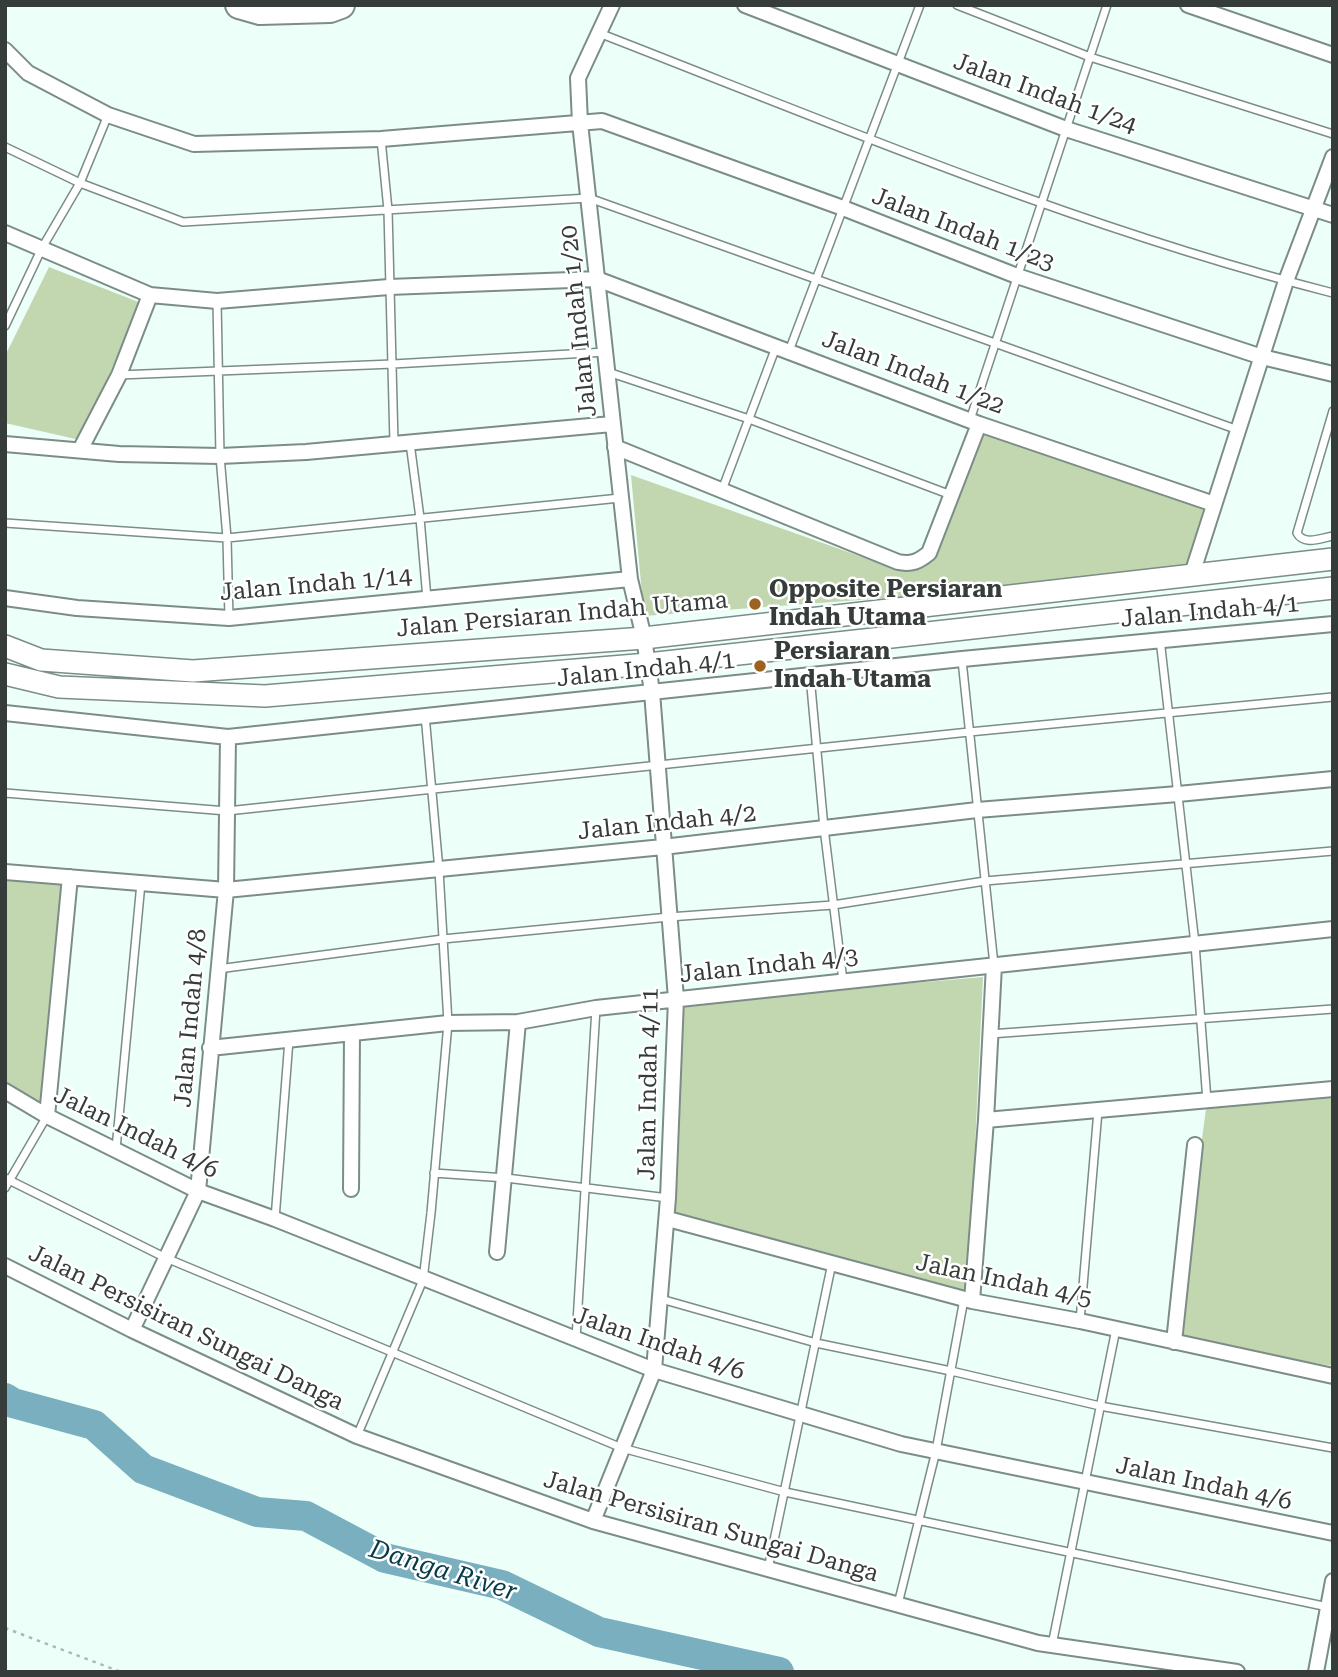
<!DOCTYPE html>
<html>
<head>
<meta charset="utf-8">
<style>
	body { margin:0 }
	#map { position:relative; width:1338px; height:1677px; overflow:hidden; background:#edfff9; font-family:"Roboto Serif",serif }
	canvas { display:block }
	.frame { position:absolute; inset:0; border:7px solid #353c3a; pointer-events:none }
</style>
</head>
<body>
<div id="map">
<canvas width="1338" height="1677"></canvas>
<div class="frame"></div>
</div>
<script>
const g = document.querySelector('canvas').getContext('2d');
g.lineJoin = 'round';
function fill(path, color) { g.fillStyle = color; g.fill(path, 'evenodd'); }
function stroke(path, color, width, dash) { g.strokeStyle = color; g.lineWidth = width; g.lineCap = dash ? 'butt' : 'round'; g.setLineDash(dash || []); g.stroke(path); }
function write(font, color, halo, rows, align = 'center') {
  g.font = font + ' "Roboto Serif",serif'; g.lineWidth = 5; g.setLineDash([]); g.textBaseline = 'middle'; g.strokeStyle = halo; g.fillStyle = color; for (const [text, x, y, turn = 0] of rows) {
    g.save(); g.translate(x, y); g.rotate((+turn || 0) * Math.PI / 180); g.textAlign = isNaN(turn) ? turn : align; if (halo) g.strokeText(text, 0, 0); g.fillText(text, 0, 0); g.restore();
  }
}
fill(new Path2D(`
	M 49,267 L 141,303 L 80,440 L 5,423 L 5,356 Z
	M 983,432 L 1208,510 L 1189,570 L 900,597 L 644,616 L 631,475 L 896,569 L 915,570 L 934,558 Z
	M 5,875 L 66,882 L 43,1108 L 5,1087 Z
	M 983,977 L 968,1295 L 832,1263 L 673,1212 L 681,1003 Z
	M 1333,1096 L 1333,1366 L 1174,1342 L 1207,1102 Z`), '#c2d7b0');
stroke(new Path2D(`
	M 5,1398 L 13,1403 L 94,1425 L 143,1469 L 257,1512 L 306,1516 L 385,1558 L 502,1585 L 599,1632 L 779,1672`), '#79afbf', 30);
const lane = new Path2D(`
	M 957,5 L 1090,57 L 1333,134
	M 599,33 C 841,127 1081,229 1333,293
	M 381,139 L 388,210 L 394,443
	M 5,147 L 80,183 L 183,222 L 589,198 L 1238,430
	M 217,301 L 220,456 L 227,538 L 229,618
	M 5,326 L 42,248 L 80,183 L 108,115
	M 789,351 L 920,5
	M 608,372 L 749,419 L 951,495
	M 119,375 L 393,364 L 606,352
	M 1333,411 L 1297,533 C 1304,546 1321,538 1333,536
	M 970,420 L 1107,5
	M 410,443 L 420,518 L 427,599
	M 722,490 L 776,347
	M 5,523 L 227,538 L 620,498
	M 1160,639 L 1195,944 L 1207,1101
	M 962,660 L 994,965
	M 810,676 L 824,828 L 843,981
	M 5,793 L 227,811 L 969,732 L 1333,697
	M 218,969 L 443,939 L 669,917 L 833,905 L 985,881 L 1333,851
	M 990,1034 L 1333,1009
	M 116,1149 L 141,883
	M 434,1173 L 506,1178 L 668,1198
	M 5,1178 L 166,1258 L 622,1448 L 785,1492 L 1328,1607
	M 5,1188 L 47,1116
	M 275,1219 L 289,1040
	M 661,1299 L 816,1343 L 951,1371 L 1100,1406 L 1333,1448
	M 1080,1321 L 1098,1111
	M 576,1339 L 596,1008
	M 357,1436 L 423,1280 L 431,1213 L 448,1023 L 439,870 L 425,715
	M 768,1569 L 832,1263
	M 898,1604 L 936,1451 L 964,1299
	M 1052,1645 L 1116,1329`);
const street = new Path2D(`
	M 745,5 L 1066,129 L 1333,215
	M 1188,5 L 1333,55
	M 5,50 L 28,73 L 108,115 L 194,144 L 381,139 L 602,121 L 843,208 L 1017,276 L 1262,357 L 1333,374
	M 5,233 L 150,295 L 217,301 L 389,287 L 597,279 L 979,424 L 1214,504
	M 5,444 L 119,454 L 220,456 L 306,452 L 612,424
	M 615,447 L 898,562 C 912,565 919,561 929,553 L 979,424
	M 80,450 L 119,375 L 150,295
	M 1192,574 L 1286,281 L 1333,157
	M 5,598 L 77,608 L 229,618 L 630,579
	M 5,713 L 228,737 L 962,659 L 1333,624
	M 5,872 L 226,890 L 663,847 L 977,810 L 1178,794 L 1333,779
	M 210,1048 L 448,1023 L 518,1022 L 596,1008 L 1333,929
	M 5,1091 L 47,1116 L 198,1191 L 275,1219 L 654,1370 L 901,1444 L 1333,1533
	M 47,1116 L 70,877
	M 986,1120 L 1333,1089
	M 351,1189 L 352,1034
	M 668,1219 L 972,1301 L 1080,1321 L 1333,1376
	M 497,1252 L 518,1022
	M 5,1266 L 132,1330 L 357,1436 L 593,1521 L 1038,1643 L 1237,1672
	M 972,1301 L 986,1120 L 994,965
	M 132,1330 L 198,1191 L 226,890 L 228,737
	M 1174,1342 L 1195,1145
	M 593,1521 L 654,1370 L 668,1198 L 676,999 L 652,692 L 644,638 L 630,579 L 580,123 L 578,78 L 612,5
	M 1316,1672 L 1333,1581`);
const secondary = new Path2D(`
	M 5,646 L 41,660 L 193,671 L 644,638 L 1333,559
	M 5,674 L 59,687 L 265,696 L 648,664 L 1333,588`);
const highway = new Path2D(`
	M 239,5 L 260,11 L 330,9 L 341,5`);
stroke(lane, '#7c8d87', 10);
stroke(street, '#7c8d87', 18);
stroke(secondary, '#7c8d87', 24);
stroke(highway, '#7c8d87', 30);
stroke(new Path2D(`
	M 5,1628 L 121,1672`), '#abb9b4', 2.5, [3.5, 5]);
stroke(lane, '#fff', 7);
stroke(street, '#fff', 14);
stroke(secondary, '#fff', 21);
stroke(highway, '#fff', 26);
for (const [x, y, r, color] of [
	[755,604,7,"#9b6220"],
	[760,666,7,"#9b6220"]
]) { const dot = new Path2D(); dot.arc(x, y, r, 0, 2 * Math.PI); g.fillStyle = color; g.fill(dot); stroke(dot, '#fff', 2.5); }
write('24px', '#353c3a', '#fff', [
	["Jalan Indah 1/24",1045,94,20],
	["Jalan Indah 1/23",963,230,21],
	["Jalan Indah 1/20",579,321,-96],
	["Jalan Indah 1/22",913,373,21],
	["Jalan Indah 1/14",316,585,-5],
	["Jalan Indah 4/1",1210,612,-5],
	["Jalan Persiaran Indah Utama",562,615,-5],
	["Jalan Indah 4/1",646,670,-6],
	["Jalan Indah 4/2",667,823,-6],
	["Jalan Indah 4/3",769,966,-6],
	["Jalan Indah 4/8",191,1018,-85],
	["Jalan Indah 4/11",649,1084,-89],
	["Jalan Indah 4/6",136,1133,26],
	["Jalan Indah 4/5",1004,1281,12],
	["Jalan Persisiran Sungai Danga",186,1328,26],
	["Jalan Indah 4/6",659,1344,19],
	["Jalan Indah 4/6",1204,1484,12],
	["Jalan Persisiran Sungai Danga",711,1527,16]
]);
write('bold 24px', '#353c3a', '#fff', [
	["Opposite Persiaran",769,590],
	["Indah Utama",769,618],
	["Persiaran",774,652],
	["Indah Utama",774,680]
], 'left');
write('italic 26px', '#073b47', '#fff', [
	["Danga River",443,1571,17]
]);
</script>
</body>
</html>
